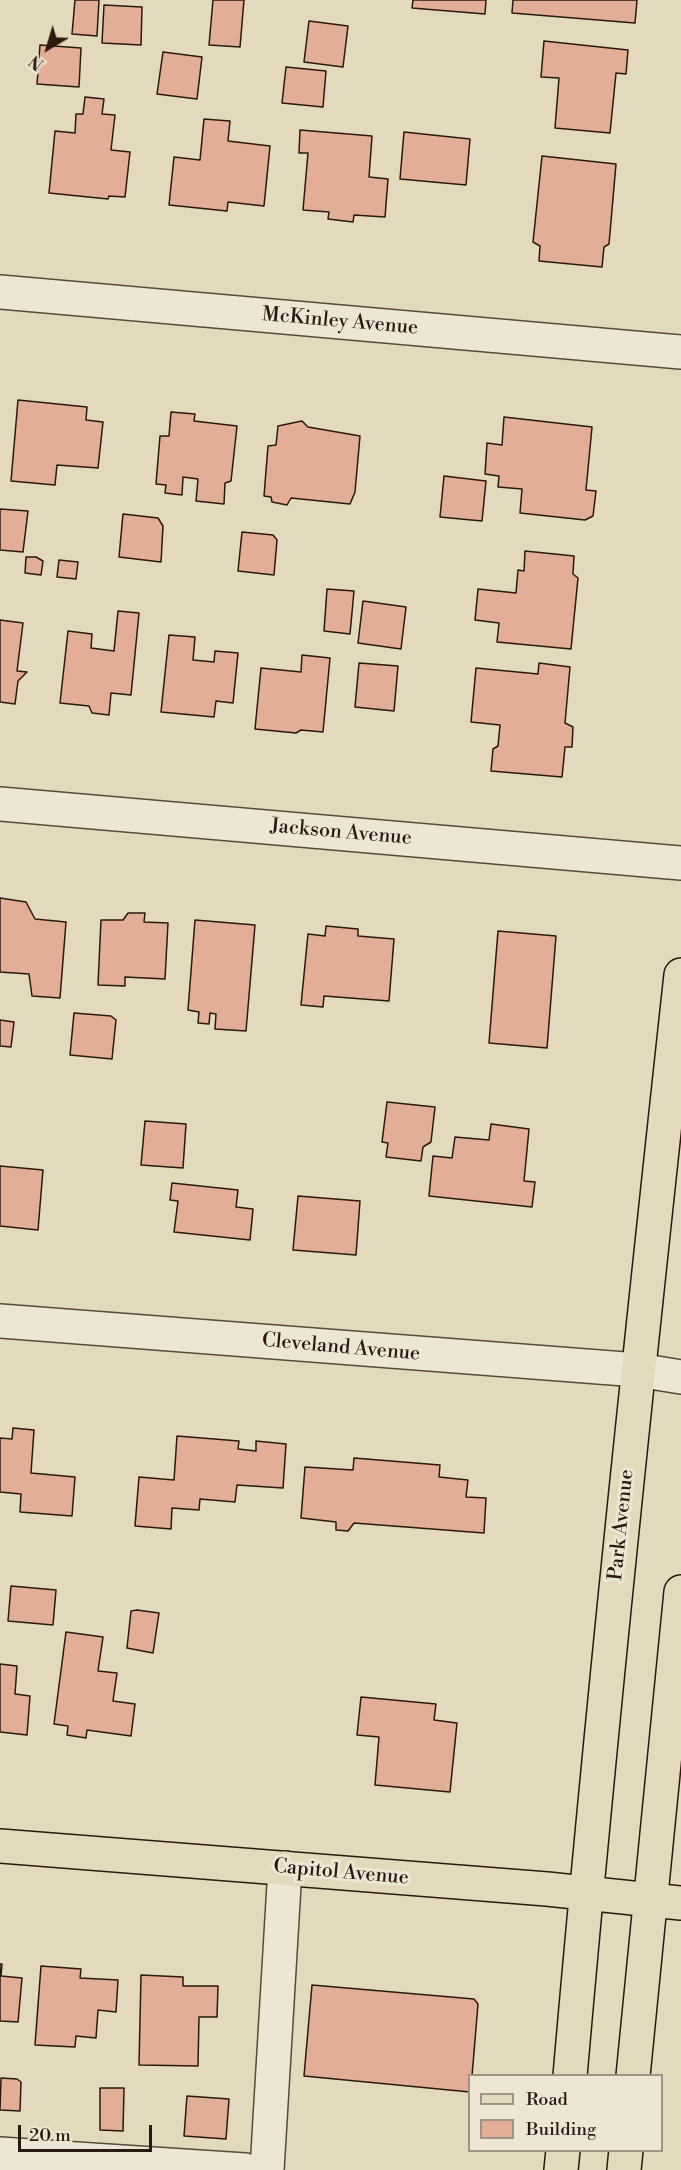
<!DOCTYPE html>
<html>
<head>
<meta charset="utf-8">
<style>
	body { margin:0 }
	#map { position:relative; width:681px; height:2170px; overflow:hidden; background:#e3d9bd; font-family:"Libre Bodoni",serif }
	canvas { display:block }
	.legend { position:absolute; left:468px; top:2074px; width:195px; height:78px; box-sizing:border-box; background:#ede6d4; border:2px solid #9f9485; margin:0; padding:8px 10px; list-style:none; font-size:18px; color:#2a190e }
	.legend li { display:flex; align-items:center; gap:12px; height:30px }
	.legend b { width:30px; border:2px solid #9f9485 }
	.north { position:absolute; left:18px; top:18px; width:60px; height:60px; -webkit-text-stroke:4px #ede6d4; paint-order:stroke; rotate:218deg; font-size:16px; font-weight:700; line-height:24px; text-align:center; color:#2a190e }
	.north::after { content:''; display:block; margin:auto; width:21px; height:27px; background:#2a190e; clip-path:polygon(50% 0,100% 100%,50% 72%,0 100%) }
	.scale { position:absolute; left:18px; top:2125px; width:134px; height:27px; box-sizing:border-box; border:3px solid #2a190e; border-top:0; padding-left:8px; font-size:18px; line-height:21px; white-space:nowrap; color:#2a190e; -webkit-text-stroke:4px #ede6d4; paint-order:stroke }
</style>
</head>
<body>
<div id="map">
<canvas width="681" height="2170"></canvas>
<ul class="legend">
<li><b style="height:8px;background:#e3d9bd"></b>Road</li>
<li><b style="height:16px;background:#e2ae95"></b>Building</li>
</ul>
<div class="north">N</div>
<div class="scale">20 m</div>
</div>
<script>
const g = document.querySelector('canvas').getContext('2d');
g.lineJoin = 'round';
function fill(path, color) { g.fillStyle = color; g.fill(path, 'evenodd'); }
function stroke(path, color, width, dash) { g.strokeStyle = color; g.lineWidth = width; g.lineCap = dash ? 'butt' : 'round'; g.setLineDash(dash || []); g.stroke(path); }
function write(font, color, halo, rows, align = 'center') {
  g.font = font + ' "Libre Bodoni",serif'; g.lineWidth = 6; g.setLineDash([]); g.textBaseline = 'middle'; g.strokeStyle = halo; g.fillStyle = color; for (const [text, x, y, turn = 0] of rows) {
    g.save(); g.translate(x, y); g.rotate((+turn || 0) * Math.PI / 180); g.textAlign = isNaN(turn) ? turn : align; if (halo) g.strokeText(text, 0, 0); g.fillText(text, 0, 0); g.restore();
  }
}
const building = new Path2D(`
	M 75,0 L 99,0 L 97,36 L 72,34 Z
	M 213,0 L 244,0 L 240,47 L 209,45 Z
	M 413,0 L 486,0 L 485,14 L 412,8 Z
	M 513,0 L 637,0 L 635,23 L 512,13 Z
	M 104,5 L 142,7 L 141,45 L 102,43 Z
	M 309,21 L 348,26 L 343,67 L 304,62 Z
	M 544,41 L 628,50 L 626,74 L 616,73 L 610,133 L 555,128 L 559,78 L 541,77 Z
	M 40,45 L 81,48 L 79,87 L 37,84 Z
	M 163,52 L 202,57 L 197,99 L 157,94 Z
	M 286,67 L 326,71 L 323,107 L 282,103 Z
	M 85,97 L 104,99 L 102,114 L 115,115 L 111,150 L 130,152 L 125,197 L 109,196 L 108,199 L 49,193 L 55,131 L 75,133 L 76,114 L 83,114 Z
	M 204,119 L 230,121 L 228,141 L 270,146 L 264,206 L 228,202 L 227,211 L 169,205 L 174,157 L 200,160 Z
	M 300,130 L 372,136 L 369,177 L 388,179 L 385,217 L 354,215 L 353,222 L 328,219 L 329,212 L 303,210 L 308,153 L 299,153 Z
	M 404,132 L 470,139 L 466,185 L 400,179 Z
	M 542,156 L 616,164 L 609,244 L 604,247 L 602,267 L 539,261 L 540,246 L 533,242 Z
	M 18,400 L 87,407 L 86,420 L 103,422 L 98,468 L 57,465 L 55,485 L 11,481 Z
	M 171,412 L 195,414 L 194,421 L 237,426 L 231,481 L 225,483 L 224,504 L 196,501 L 198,479 L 183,477 L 182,495 L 165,493 L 166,485 L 156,484 L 160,436 L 169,436 Z
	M 504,417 L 592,427 L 586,490 L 596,491 L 593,516 L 585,520 L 520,513 L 522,489 L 498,487 L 499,476 L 485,474 L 487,443 L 502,445 Z
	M 302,421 L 308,427 L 360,436 L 355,492 L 350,504 L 291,498 L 287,505 L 272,502 L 271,497 L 264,496 L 268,446 L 276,445 L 278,426 Z
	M 444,476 L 486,481 L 482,521 L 440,517 Z
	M 0,509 L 28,511 L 23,552 L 0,550 Z
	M 123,514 L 158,518 L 163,526 L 161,562 L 119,557 Z
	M 242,532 L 273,535 L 277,540 L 274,575 L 238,571 Z
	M 525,551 L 574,556 L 573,574 L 578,578 L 571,649 L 497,642 L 499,623 L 475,620 L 478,589 L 516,593 L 518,570 L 524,571 Z
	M 26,557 L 36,557 L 43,561 L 41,575 L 25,573 Z
	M 59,560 L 78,562 L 76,579 L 57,577 Z
	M 327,589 L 354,591 L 350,634 L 324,631 Z
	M 363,601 L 406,607 L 401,649 L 358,643 Z
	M 118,611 L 139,613 L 131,695 L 111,693 L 109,715 L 92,713 L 89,706 L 60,703 L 68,631 L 92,634 L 91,648 L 114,651 Z
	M 0,620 L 23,623 L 17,671 L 27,672 L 18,681 L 15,704 L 0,702 Z
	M 169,635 L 195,637 L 193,660 L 214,662 L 215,651 L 238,653 L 233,703 L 216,701 L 214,717 L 161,712 Z
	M 302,655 L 330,658 L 323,732 L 301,730 L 296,733 L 255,729 L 261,668 L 301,672 Z
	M 359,663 L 398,666 L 394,711 L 355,707 Z
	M 539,663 L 570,667 L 565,723 L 573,727 L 572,747 L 565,747 L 562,777 L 491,771 L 493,749 L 498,746 L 500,725 L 471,722 L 476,668 L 538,674 Z
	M 0,898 L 26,902 L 35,919 L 66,922 L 60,998 L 32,996 L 29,974 L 0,972 Z
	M 128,913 L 145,913 L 144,922 L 168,923 L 165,979 L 125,977 L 125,986 L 98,985 L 101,920 L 123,920 Z
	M 195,920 L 255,925 L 246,1031 L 215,1029 L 216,1014 L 210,1013 L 209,1024 L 198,1023 L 199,1012 L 188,1010 Z
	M 326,926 L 358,929 L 358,936 L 394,939 L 389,1001 L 324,996 L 323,1007 L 301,1005 L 308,934 L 325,936 Z
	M 498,931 L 556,936 L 547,1048 L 489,1043 Z
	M 74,1013 L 111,1016 L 116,1020 L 112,1059 L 70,1055 Z
	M 0,1020 L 14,1022 L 11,1047 L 0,1046 Z
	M 387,1102 L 435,1107 L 431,1142 L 423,1147 L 421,1161 L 386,1157 L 388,1143 L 382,1142 Z
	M 145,1121 L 186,1124 L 183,1168 L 141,1165 Z
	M 491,1124 L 529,1129 L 524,1181 L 535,1182 L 532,1207 L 429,1196 L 433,1156 L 452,1158 L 455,1137 L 489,1140 Z
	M 0,1166 L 43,1170 L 38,1230 L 0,1226 Z
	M 172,1183 L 238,1190 L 236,1207 L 253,1209 L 250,1240 L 174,1232 L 178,1201 L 170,1200 Z
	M 298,1196 L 360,1201 L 356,1255 L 293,1250 Z
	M 13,1428 L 34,1430 L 31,1473 L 75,1477 L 72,1516 L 20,1512 L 21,1494 L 0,1492 L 0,1438 L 12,1439 Z
	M 177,1436 L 239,1441 L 238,1449 L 256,1451 L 256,1441 L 286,1444 L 283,1488 L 237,1485 L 235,1502 L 200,1499 L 199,1510 L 172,1508 L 171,1529 L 135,1526 L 139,1477 L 174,1480 Z
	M 354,1458 L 440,1465 L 439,1477 L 468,1480 L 466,1497 L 486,1498 L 484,1533 L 354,1523 L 348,1531 L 336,1530 L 336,1522 L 301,1518 L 305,1467 L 353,1470 Z
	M 11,1586 L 56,1590 L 53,1625 L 8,1621 Z
	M 137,1610 L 159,1613 L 153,1653 L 127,1648 L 131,1611 Z
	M 66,1632 L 103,1637 L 98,1671 L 117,1673 L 113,1701 L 135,1704 L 131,1736 L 87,1730 L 86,1738 L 67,1735 L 68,1726 L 54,1724 Z
	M 0,1664 L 17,1666 L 15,1694 L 30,1696 L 27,1735 L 0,1732 Z
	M 361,1697 L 436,1704 L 434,1720 L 457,1723 L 450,1792 L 375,1785 L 379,1737 L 357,1735 Z
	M 0,1964 L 2,1964 L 1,1976 L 22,1978 L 18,2022 L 0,2021 Z
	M 41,1966 L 81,1969 L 80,1978 L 118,1980 L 116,2012 L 98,2010 L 96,2038 L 76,2036 L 75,2047 L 35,2045 Z
	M 141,1975 L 183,1977 L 183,1986 L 218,1986 L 217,2017 L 199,2017 L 198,2066 L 139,2065 Z
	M 312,1985 L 474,1999 L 478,2004 L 472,2076 L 470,2076 L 470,2092 L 304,2076 Z
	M 1,2078 L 17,2079 L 21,2082 L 20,2111 L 0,2110 Z
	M 100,2088 L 124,2088 L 123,2131 L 100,2130 Z
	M 187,2096 L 229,2099 L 226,2139 L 184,2136 Z`);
fill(building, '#e2ae95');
stroke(building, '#2a190e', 1.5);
const minor = new Path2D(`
	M 0,292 L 681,352
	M 0,804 L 681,863
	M 0,1321 L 638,1370 L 681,1377
	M 0,2154 L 245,2170
	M 267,2170 L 285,1868`);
const major = new Path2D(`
	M 0,1846 L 547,1889 L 681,1903
	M 570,2076 C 602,1708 641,1342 681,975
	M 633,2076 L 681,1592
	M 561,2170 L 563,2150
	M 624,2170 L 626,2150`);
stroke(minor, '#58493a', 36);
stroke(major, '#2a190e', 36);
stroke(minor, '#ede6d4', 33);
stroke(major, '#e3d9bd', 33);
write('20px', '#2a190e', '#ede6d4', [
	["McKinley Avenue",340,322,5],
	["Jackson Avenue",341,833,5],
	["Cleveland Avenue",341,1348,5],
	["Park Avenue",622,1525,-84],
	["Capitol Avenue",341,1873,5]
]);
</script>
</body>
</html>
